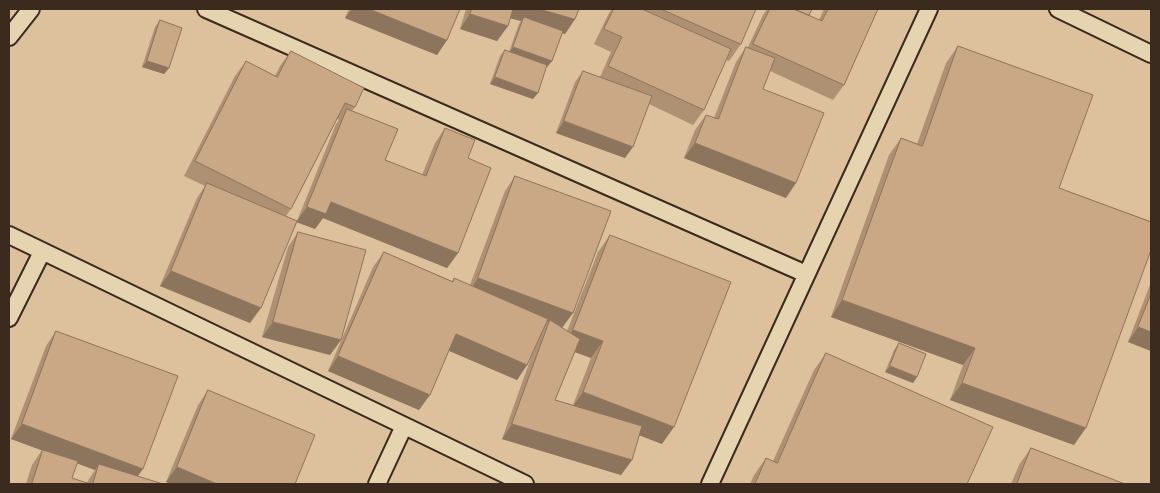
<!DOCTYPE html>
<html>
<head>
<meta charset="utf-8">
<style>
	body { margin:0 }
	#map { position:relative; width:1160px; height:493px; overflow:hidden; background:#ead1ac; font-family:"Gochi Hand",sans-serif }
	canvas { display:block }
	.frame { position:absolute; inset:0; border:10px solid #3b2a1e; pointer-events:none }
</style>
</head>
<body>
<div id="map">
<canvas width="1160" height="493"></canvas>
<div class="frame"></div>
</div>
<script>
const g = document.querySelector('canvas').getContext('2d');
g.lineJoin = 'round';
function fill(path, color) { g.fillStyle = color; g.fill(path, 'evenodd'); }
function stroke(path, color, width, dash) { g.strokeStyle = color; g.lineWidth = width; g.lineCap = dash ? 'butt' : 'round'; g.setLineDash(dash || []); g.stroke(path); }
fill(new Path2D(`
	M 9,9 L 1151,9 L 1151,484 L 9,484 Z`), '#ddc19d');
const service = new Path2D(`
	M 206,9 L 806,274
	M 1058,9 L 1151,54
	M 9,37 L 31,9
	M 9,235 L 525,484
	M 9,318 L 42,252
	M 377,484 L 404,426
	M 710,484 L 929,9`);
stroke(service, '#3b2a1e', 20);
stroke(service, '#e6d4b1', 16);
fill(new Path2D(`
	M 349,9 L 460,9 L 447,40 L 437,55 L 345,18 Z
	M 466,9 L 579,9 L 575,19 L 565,34 L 562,33 L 552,61 L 547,67 L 533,99 L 490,84 L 500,56 L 505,50 L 509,52 L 519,24 L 521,21 L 510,18 L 508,26 L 497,41 L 460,29 Z
	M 611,9 L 756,9 L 741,44 L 729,61 L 726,60 L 704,110 L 693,125 L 649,104 L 625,158 L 556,133 L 575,82 L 583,71 L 600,77 L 611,52 L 594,44 L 609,13 L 612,9 Z
	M 767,9 L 812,9 L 809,15 L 819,20 L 824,9 L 878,9 L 844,85 L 833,100 L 770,71 L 763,89 L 786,198 L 684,158 L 695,130 L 706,115 L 714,118 L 736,62 L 746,47 L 748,47 L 763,15 Z
	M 160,20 L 169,68 L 164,74 L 142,67 L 155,27 Z
	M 958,46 L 1059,188 L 1150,221 L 1151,217 L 1151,250 L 1074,445 L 950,400 L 963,365 L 831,317 L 889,155 L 901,138 L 917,144 L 946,63 Z
	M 291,51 L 355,107 L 352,111 L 385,160 L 422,175 L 435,143 L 445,128 L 468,158 L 458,253 L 447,268 L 323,218 L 315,229 L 297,222 L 250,323 L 160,286 L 197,198 L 205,186 L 184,176 L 235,76 L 246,61 L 275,76 L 280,66 ZM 337,119 L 339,120 L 336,124 L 297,221 L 286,216 L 291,209 Z
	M 515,176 L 562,327 L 567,331 L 598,252 L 610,235 L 662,444 L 639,435 L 632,460 L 621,475 L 502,439 L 533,352 L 527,365 L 517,380 L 449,351 L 419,410 L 328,371 L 373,267 L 384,252 L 452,281 L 454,278 L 470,285 L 505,191 ZM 575,352 L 591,358 L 573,405 L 555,400 Z
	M 298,232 L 341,340 L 330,355 L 262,337 L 288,247 Z
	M 1151,282 L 1151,351 L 1128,342 Z
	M 56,331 L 138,476 L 163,484 L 26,484 L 32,465 L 42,450 L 11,439 L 46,346 ZM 77,463 L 95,470 L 89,479 L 87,483 L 72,478 Z
	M 899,343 L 917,377 L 913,383 L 885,372 L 894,350 Z
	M 826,353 L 967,484 L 750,484 L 754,475 L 766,458 L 773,461 L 814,370 Z
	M 208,390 L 295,484 L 166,482 L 198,405 Z
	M 1031,448 L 1125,484 L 1011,484 L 1019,465 Z`), '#ae9072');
fill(new Path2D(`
	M 352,9 L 369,9 L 447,40 L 437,55 L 345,18 Z
	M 510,9 L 539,9 L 575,19 L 565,34 L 522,22 L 524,17 L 521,21 L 505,17 Z
	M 470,14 L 508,26 L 497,41 L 460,29 Z
	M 513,47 L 552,61 L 547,67 L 509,53 Z
	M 147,61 L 169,68 L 164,74 L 142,67 Z
	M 495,77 L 538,93 L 533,99 L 490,84 Z
	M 564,121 L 633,147 L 625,158 L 556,133 Z
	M 695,143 L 796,183 L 786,198 L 684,158 Z
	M 331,202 L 458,253 L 447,268 L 323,218 L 315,229 L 296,222 L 307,207 Z
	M 171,271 L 261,308 L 250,323 L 160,286 Z
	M 478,278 L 573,313 L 562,328 L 550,320 L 548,322 L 468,293 Z
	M 842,300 L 975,348 L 963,365 L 831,317 Z
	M 273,322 L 341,340 L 330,355 L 262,337 Z
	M 1138,327 L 1151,332 L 1151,351 L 1128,342 Z
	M 573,330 L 603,341 L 591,358 L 561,347 Z
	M 456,334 L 527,365 L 517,380 L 445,349 Z
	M 338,356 L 430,395 L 419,410 L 328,371 Z
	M 890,366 L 917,377 L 913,383 L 885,372 Z
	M 962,383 L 1086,428 L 1074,445 L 950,400 Z
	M 583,392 L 674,427 L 662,444 L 571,409 Z
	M 22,424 L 143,469 L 132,484 L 99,464 L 95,470 L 11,439 Z
	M 512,424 L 632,460 L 621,475 L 502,439 Z
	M 177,467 L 217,484 L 170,484 L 166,482 Z`), '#8d755d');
const building = new Path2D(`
	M 369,9 L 460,9 L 447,40 Z
	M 472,9 L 513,9 L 508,26 L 470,14 Z
	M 539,9 L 579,9 L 575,19 Z
	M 614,9 L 642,9 L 731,49 L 704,110 L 608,66 L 622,37 L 604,29 Z
	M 661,9 L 756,9 L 741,44 Z
	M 770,9 L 794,9 L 822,21 L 828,9 L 878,9 L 844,85 L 753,44 Z
	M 794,9 L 812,9 L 809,15 Z
	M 524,17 L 563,31 L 552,61 L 513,47 Z
	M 160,20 L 182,28 L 169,68 L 147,61 Z
	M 958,46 L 1093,95 L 1059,188 L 1151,222 L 1151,250 L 1086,428 L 962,383 L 975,348 L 842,300 L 901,138 L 922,146 Z
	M 746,47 L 775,58 L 763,89 L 824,113 L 796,183 L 695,143 L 706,115 L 718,119 Z
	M 505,50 L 547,65 L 538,93 L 495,77 Z
	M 291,51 L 364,88 L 355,107 L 345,103 L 291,209 L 195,161 L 246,61 L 277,77 Z
	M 583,71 L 652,96 L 633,147 L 564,121 Z
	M 347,109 L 398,129 L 385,160 L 426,176 L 445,128 L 475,140 L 468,158 L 491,168 L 458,253 L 331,202 L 326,214 L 307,207 Z
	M 515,176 L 611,211 L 573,313 L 478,278 Z
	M 207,183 L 297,221 L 261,308 L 171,271 Z
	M 298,232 L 366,250 L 341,340 L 273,322 Z
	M 610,235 L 731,282 L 674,427 L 583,392 L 603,341 L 573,330 Z
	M 384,252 L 453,282 L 454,278 L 548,319 L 527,365 L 456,334 L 430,395 L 338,356 Z
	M 1151,294 L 1151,332 L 1138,327 Z
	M 550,320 L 580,339 L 555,400 L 642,426 L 632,460 L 512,424 Z
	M 56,331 L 178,376 L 143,469 L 22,424 Z
	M 899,343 L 926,354 L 917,377 L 890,366 Z
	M 826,353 L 993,427 L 967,484 L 755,484 L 766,458 L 777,463 Z
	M 208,390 L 315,435 L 295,484 L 217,484 L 177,467 Z
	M 1031,448 L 1125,484 L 1017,484 Z
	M 43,450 L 78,461 L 72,478 L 90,484 L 32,484 Z
	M 99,464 L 163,484 L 93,484 Z`);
fill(building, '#caa785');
stroke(building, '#8d755d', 1);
</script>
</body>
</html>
